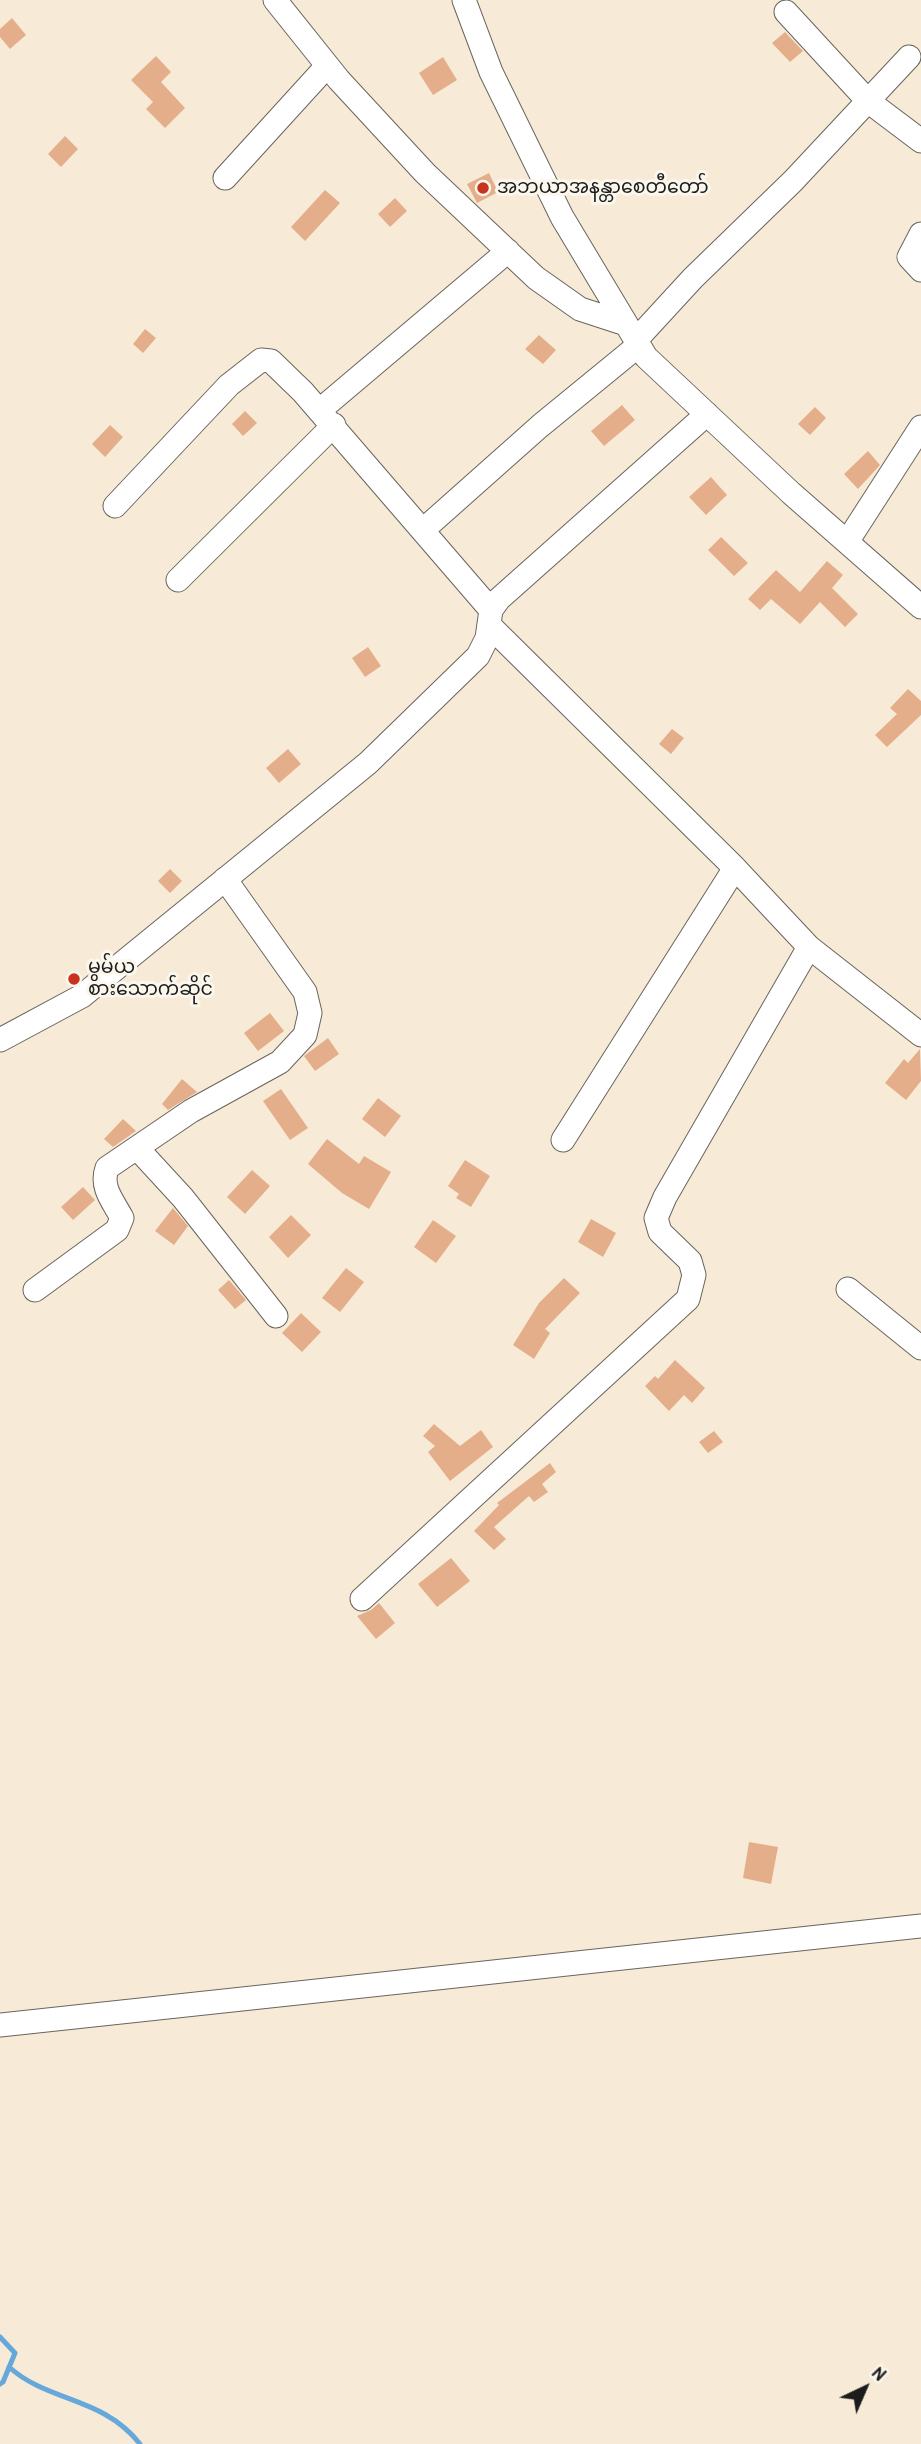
<!DOCTYPE html>
<html>
<head>
<meta charset="utf-8">
<style>
	body { margin:0 }
	#map { position:relative; width:921px; height:2444px; overflow:hidden; background:#f7ebd7; font-family:"Patrick Hand",sans-serif }
	canvas { display:block }
	.north { position:absolute; left:830px; top:2353px; width:70px; height:70px; -webkit-text-stroke:5px #fbf7ec; paint-order:stroke; rotate:44deg; font-size:19px; font-weight:700; line-height:28px; text-align:center; color:#1c1c1c }
	.north::after { content:''; display:block; margin:auto; width:24px; height:32px; background:#1c1c1c; clip-path:polygon(50% 0,100% 100%,50% 72%,0 100%) }
</style>
</head>
<body>
<div id="map">
<canvas width="921" height="2444"></canvas>
<div class="north">N</div>
</div>
<script>
const g = document.querySelector('canvas').getContext('2d');
g.lineJoin = 'round';
function stroke(path, color, width, dash) { g.strokeStyle = color; g.lineWidth = width; g.lineCap = dash ? 'butt' : 'round'; g.setLineDash(dash || []); g.stroke(path); }
function fill(path, color) { g.fillStyle = color; g.fill(path, 'evenodd'); }
function write(font, color, halo, rows, align = 'center') {
  g.font = font + ' "Patrick Hand","Noto Sans Myanmar",sans-serif'; g.lineWidth = 6; g.setLineDash([]); g.textBaseline = 'middle'; g.strokeStyle = halo; g.fillStyle = color; for (const [text, x, y, turn = 0] of rows) {
    g.save(); g.translate(x, y); g.rotate((+turn || 0) * Math.PI / 180); g.textAlign = isNaN(turn) ? turn : align; if (halo) g.strokeText(text, 0, 0); g.fillText(text, 0, 0); g.restore();
  }
}
stroke(new Path2D(`
	M 0,2337 L 15,2353 L 3,2382 L 0,2384
	M 9,2367 C 49,2403 102,2396 140,2444`), '#66a8da', 5);
fill(new Path2D(`
	M 12,18 L 26,35 L 10,49 L 0,37 L 0,29 Z
	M 785,32 L 803,51 L 790,62 L 772,43 Z
	M 156,56 L 171,72 L 161,82 L 185,108 L 165,128 L 146,109 L 153,102 L 131,80 Z
	M 443,57 L 457,80 L 433,95 L 419,73 Z
	M 65,136 L 78,149 L 61,167 L 48,154 Z
	M 489,173 L 498,192 L 477,203 L 467,184 Z
	M 325,190 L 340,203 L 305,241 L 291,227 Z
	M 395,198 L 407,211 L 390,227 L 378,214 Z
	M 145,329 L 156,338 L 143,353 L 133,344 Z
	M 539,335 L 556,350 L 543,364 L 525,349 Z
	M 622,405 L 635,420 L 604,446 L 591,431 Z
	M 815,407 L 826,418 L 810,435 L 798,424 Z
	M 245,411 L 257,423 L 243,436 L 232,424 Z
	M 110,425 L 123,437 L 105,457 L 92,444 Z
	M 868,451 L 880,465 L 858,489 L 844,474 Z
	M 711,477 L 727,495 L 706,515 L 689,497 Z
	M 721,537 L 748,563 L 734,576 L 708,550 Z
	M 827,561 L 843,575 L 832,588 L 858,614 L 845,627 L 820,602 L 800,624 L 771,599 L 760,610 L 748,599 L 776,570 L 800,592 Z
	M 368,647 L 381,666 L 365,677 L 352,658 Z
	M 908,689 L 921,701 L 921,715 L 887,747 L 875,735 L 897,714 L 890,708 Z
	M 672,729 L 684,738 L 671,754 L 659,744 Z
	M 288,749 L 301,764 L 279,783 L 266,768 Z
	M 170,869 L 182,881 L 170,893 L 158,881 Z
	M 270,1013 L 284,1031 L 258,1051 L 244,1033 Z
	M 328,1038 L 339,1054 L 315,1071 L 304,1056 Z
	M 920,1049 L 921,1081 L 906,1100 L 885,1083 L 904,1059 L 908,1063 Z
	M 182,1079 L 197,1092 L 168,1110 L 162,1104 Z
	M 281,1089 L 308,1128 L 290,1140 L 263,1101 Z
	M 378,1098 L 401,1116 L 385,1137 L 362,1119 Z
	M 123,1119 L 136,1131 L 113,1147 L 104,1139 Z
	M 327,1139 L 359,1164 L 364,1156 L 391,1172 L 369,1209 L 342,1193 L 308,1164 Z
	M 465,1160 L 490,1176 L 471,1207 L 456,1198 L 459,1194 L 448,1186 Z
	M 252,1170 L 270,1186 L 245,1214 L 227,1197 Z
	M 83,1187 L 95,1200 L 73,1220 L 61,1207 Z
	M 173,1208 L 188,1226 L 174,1245 L 155,1231 Z
	M 291,1215 L 311,1235 L 288,1258 L 269,1237 Z
	M 591,1219 L 616,1233 L 603,1257 L 578,1242 Z
	M 433,1220 L 456,1236 L 436,1263 L 414,1247 Z
	M 346,1268 L 364,1282 L 340,1312 L 322,1298 Z
	M 564,1278 L 580,1293 L 545,1329 L 550,1333 L 534,1359 L 513,1345 L 539,1303 Z
	M 229,1280 L 246,1300 L 235,1309 L 218,1290 Z
	M 301,1313 L 321,1332 L 302,1352 L 282,1333 Z
	M 675,1360 L 705,1388 L 692,1403 L 684,1395 L 669,1411 L 645,1386 L 655,1376 L 658,1379 Z
	M 434,1424 L 460,1446 L 481,1430 L 493,1447 L 450,1481 L 428,1452 L 435,1446 L 423,1436 Z
	M 714,1431 L 723,1442 L 708,1453 L 699,1442 Z
	M 550,1463 L 556,1472 L 542,1484 L 548,1492 L 534,1502 L 529,1496 L 494,1527 L 506,1539 L 494,1550 L 474,1531 L 499,1505 L 497,1503 Z
	M 451,1558 L 470,1581 L 437,1607 L 418,1584 Z
	M 379,1603 L 395,1623 L 376,1639 L 357,1616 L 371,1610 Z
	M 749,1842 L 778,1847 L 771,1884 L 743,1878 Z`), '#e5ae8a');
const minor = new Path2D(`
	M 275,0 L 339,80 L 425,173 L 536,278 L 580,309 L 626,324
	M 464,0 L 491,72 L 562,217 L 646,357 L 791,493 L 921,607
	M 786,12 L 868,101 L 921,141
	M 225,178 L 327,66
	M 921,234 L 909,257 L 921,270
	M 636,340 L 693,278 L 793,181 L 909,57
	M 320,410 L 508,251
	M 115,506 L 229,385 L 261,360 L 271,361 L 303,392 L 491,610
	M 423,530 L 540,426 L 639,345
	M 847,542 L 921,427
	M 178,580 L 334,425
	M 489,625 L 735,868 L 809,947 L 921,1035
	M 0,1040 L 82,996 L 368,763 L 478,656 L 487,638 L 491,610 L 499,599 L 707,414
	M 563,1140 L 735,868
	M 137,1148 L 183,1198 L 276,1316
	M 848,1289 L 921,1348
	M 35,1290 L 117,1230 L 122,1218 C 113,1201 100,1187 107,1168 L 191,1111 L 280,1062 L 305,1035 L 310,1013 L 305,992 L 225,879
	M 362,1599 L 688,1299 L 694,1275 L 690,1261 L 660,1232 L 656,1218 L 665,1197 L 809,947
	M 0,2025 L 921,1926`);
stroke(minor, '#69645d', 25);
stroke(minor, '#fff', 23);
for (const [x, y, r, color] of [
	[483,188,7,"#c8321e"],
	[74,979,7,"#c8321e"]
]) { const dot = new Path2D(); dot.arc(x, y, r, 0, 2 * Math.PI); g.fillStyle = color; g.fill(dot); stroke(dot, '#fbf7ec', 2.5); }
write('19px', '#1c1c1c', '#fbf7ec', [
	["အဘယာအနန္တာစေတီတော်",497,188],
	["မွမ်ယ",88,968],
	["စားသောက်ဆိုင်",88,990]
], 'left');
</script>
</body>
</html>
